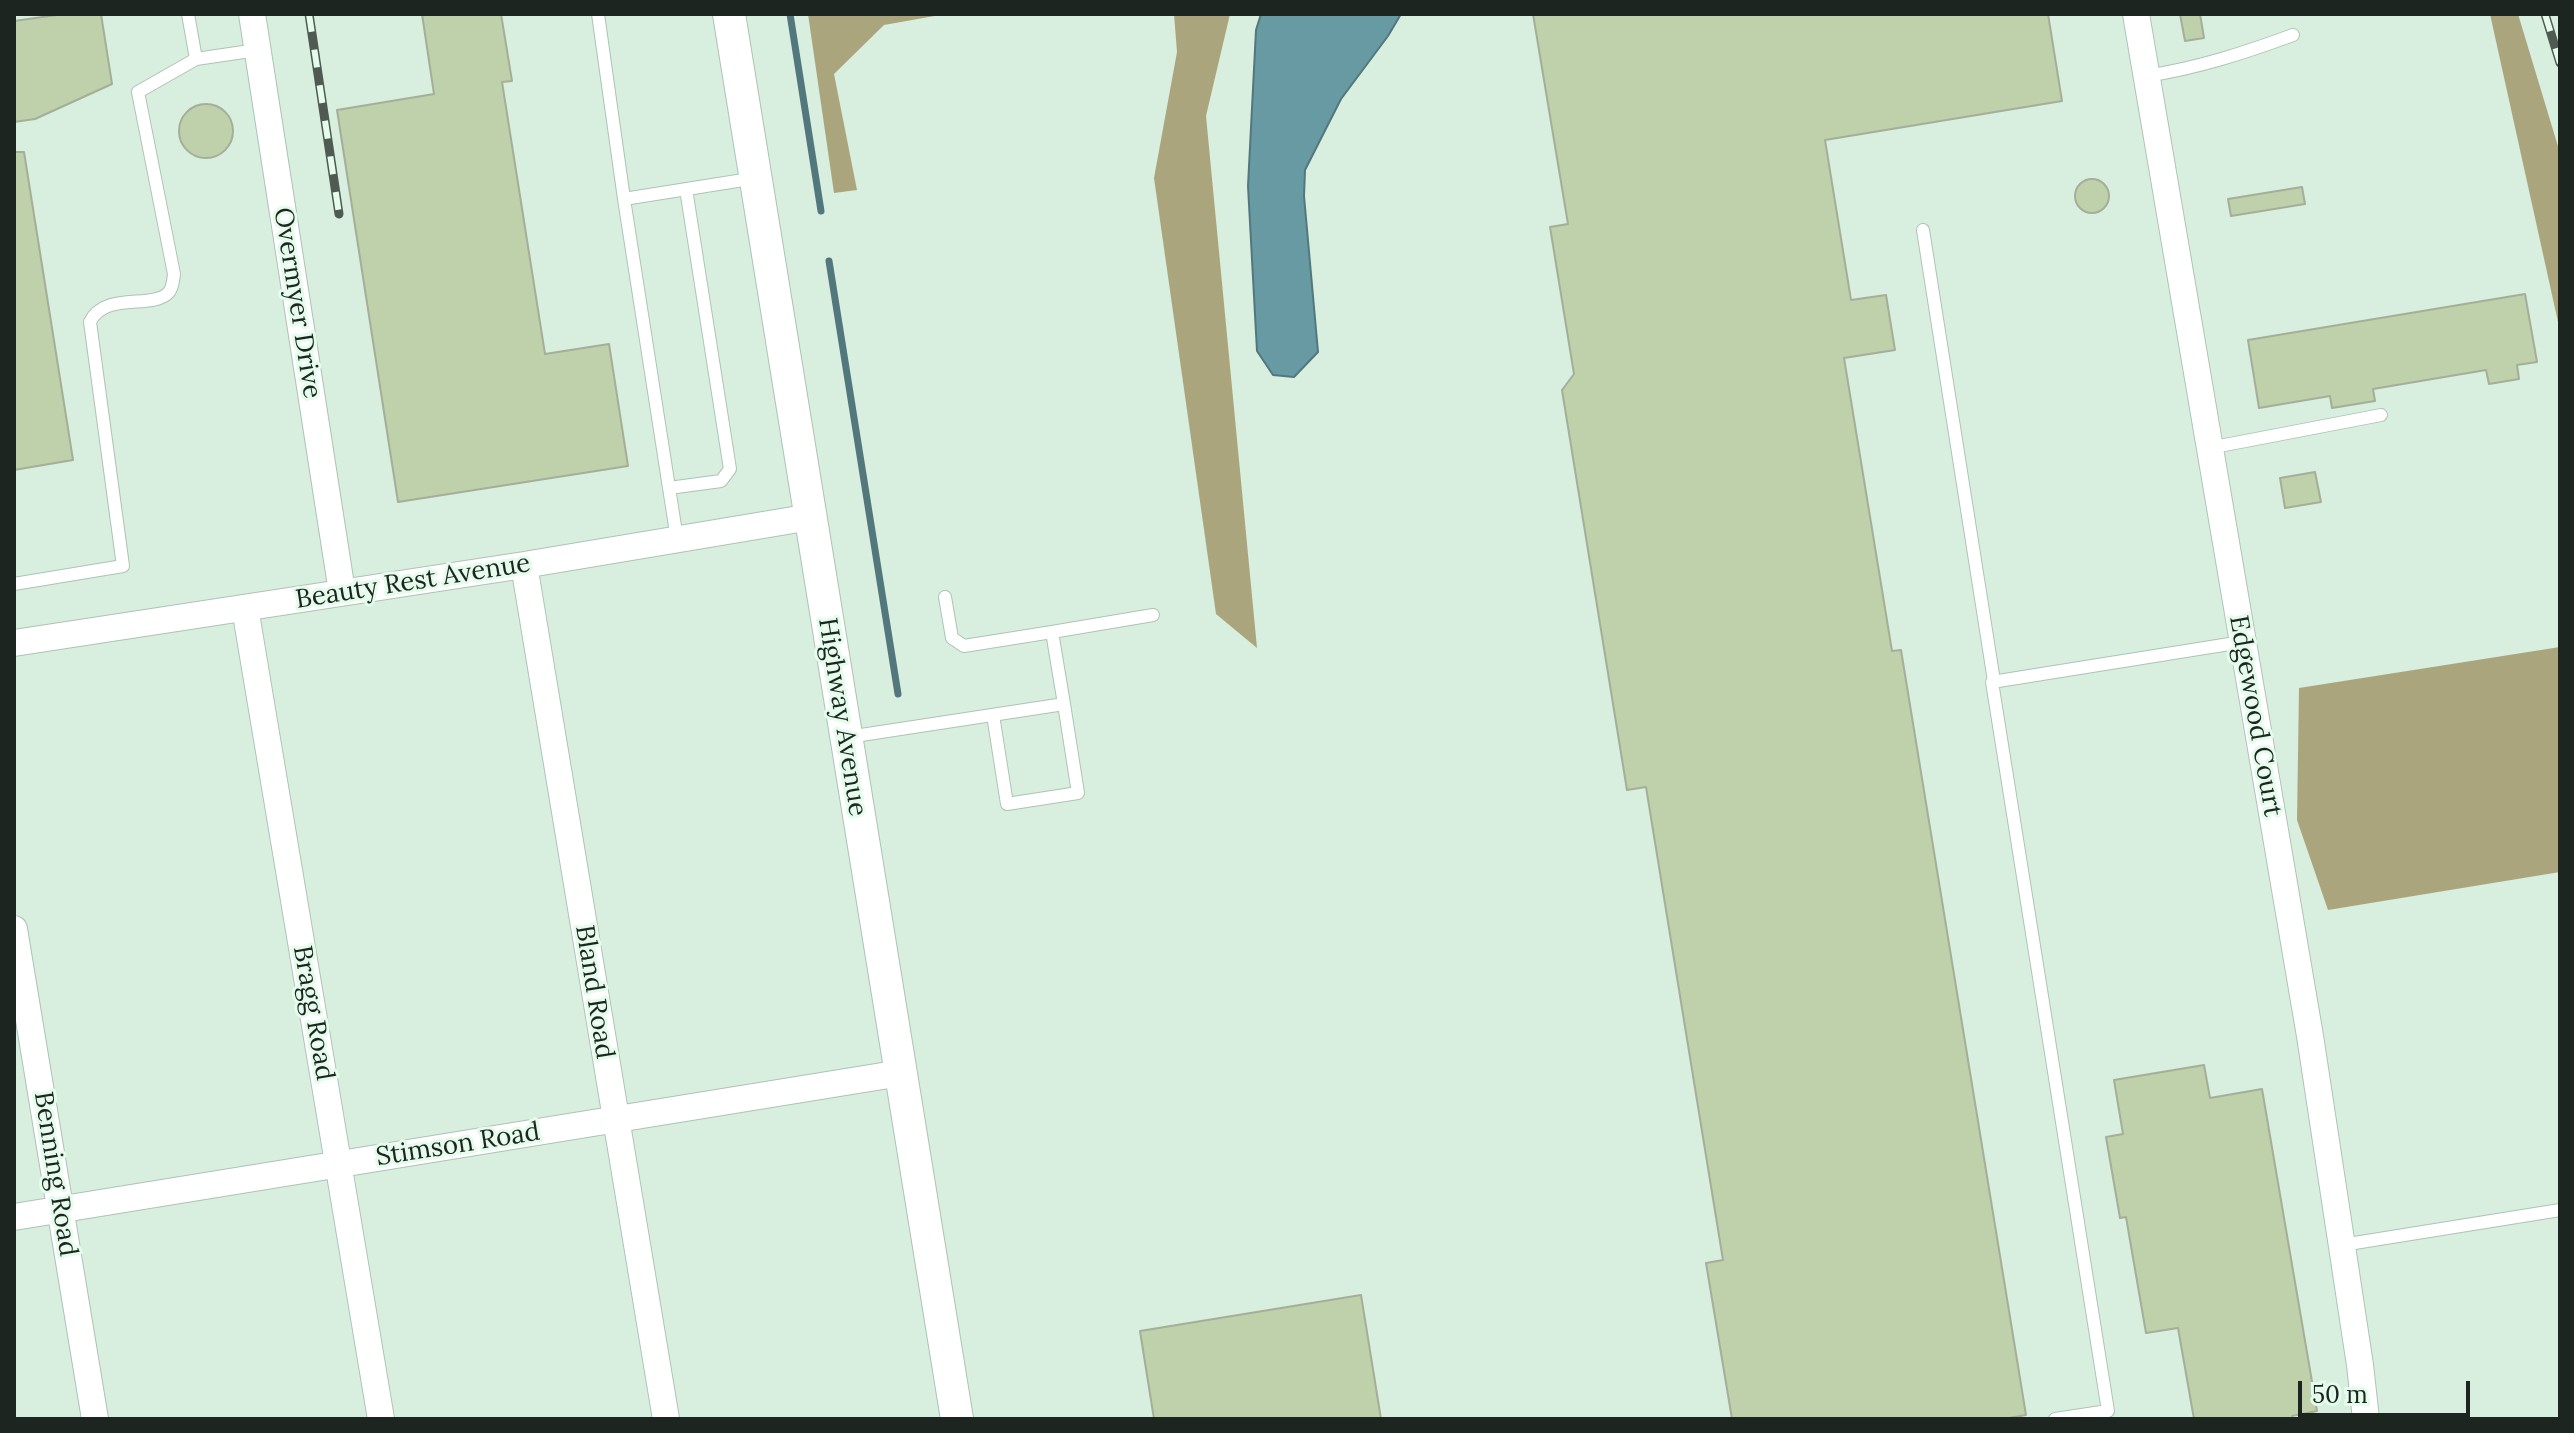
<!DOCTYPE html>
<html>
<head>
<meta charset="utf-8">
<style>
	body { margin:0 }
	#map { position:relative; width:2574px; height:1433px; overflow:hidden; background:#d8eede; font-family:Lora,serif }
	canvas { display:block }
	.frame { position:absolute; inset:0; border:16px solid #1d2520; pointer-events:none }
	.scale { position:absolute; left:2298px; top:1381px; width:172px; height:36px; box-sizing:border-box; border:4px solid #1d2520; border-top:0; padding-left:10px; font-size:24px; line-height:28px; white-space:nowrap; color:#1d2520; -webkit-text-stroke:6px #e5fbec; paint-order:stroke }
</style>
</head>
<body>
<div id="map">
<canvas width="2574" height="1433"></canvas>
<div class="frame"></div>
<div class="scale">50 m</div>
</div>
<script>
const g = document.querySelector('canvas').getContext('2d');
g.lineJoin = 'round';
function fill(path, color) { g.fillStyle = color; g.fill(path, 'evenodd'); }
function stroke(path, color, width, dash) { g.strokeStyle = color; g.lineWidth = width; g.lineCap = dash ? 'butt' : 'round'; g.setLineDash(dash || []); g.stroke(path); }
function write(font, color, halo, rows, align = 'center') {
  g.font = font + ' Lora,serif'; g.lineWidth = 6; g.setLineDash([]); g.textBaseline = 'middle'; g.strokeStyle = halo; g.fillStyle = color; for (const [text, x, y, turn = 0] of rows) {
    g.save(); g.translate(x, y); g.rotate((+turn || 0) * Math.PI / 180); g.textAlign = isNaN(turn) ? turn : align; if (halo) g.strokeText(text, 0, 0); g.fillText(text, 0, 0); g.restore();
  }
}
fill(new Path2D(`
	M 808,14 L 946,14 L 884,25 L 834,74 L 857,190 L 834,193 Z
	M 1174,14 L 1230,14 L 1206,116 L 1257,648 L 1216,614 L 1154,178 L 1177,52 Z
	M 2490,14 L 2518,14 L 2560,153 L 2560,331 Z
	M 2560,647 L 2560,872 L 2328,910 L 2297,820 L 2299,688 Z`), '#aba57d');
const water = new Path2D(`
	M 1261,14 L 1401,14 L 1388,36 L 1341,99 L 1305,170 L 1304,196 L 1318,352 L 1294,377 L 1273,375 L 1257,351 L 1248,186 L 1256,30 Z`);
fill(water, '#689aa4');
stroke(water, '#52777c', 2);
stroke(new Path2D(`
	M 790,14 L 821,211
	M 829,261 L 898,694`), '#52777c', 7);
const building = new Path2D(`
	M 64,14 L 101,14 L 112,84 L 35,119 L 14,122 L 14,21 Z
	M 422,14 L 501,14 L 512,81 L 502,82 L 545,354 L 609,344 L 628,466 L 398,502 L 337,110 L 434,94 Z
	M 1533,14 L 2048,14 L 2062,101 L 1825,140 L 1851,300 L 1886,295 L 1895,350 L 1844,358 L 1892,651 L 1901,650 L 2026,1415 L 2003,1419 L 1732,1419 L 1706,1263 L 1723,1260 L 1646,787 L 1627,790 L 1562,390 L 1574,374 L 1550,227 L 1568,224 Z
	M 2180,14 L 2200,14 L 2204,38 L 2185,41 Z
	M179 131a27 27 0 1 1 54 0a27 27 0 1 1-54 0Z
	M 14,152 L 24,152 L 73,460 L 14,470 Z
	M2075 196a17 17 0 1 1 34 0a17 17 0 1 1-34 0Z
	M 2302,187 L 2305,204 L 2231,216 L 2228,199 Z
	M 2525,294 L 2537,362 L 2517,365 L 2519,379 L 2489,384 L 2486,370 L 2373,389 L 2375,401 L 2332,408 L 2330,396 L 2259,408 L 2248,340 Z
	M 2315,472 L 2321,502 L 2285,508 L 2280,478 Z
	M 2204,1065 L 2210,1098 L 2262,1089 L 2317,1411 L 2292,1416 L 2293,1419 L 2194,1419 L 2178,1328 L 2146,1333 L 2126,1217 L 2120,1218 L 2106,1137 L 2123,1134 L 2114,1080 Z
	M 1361,1295 L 1381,1419 L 1154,1419 L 1140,1331 Z`);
fill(building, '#bfd1aa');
stroke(building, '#a4ae99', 2);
const service = new Path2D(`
	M 188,14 L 196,59
	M 598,14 L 624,199 L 756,178
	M 2146,76 C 2198,68 2244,53 2293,35
	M 624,199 L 677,539
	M 1923,230 L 1994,681
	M 2209,448 L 2381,415
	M 669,488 L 721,481 L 730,469 L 686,189
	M 14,584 L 123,566 L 90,322 C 104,291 154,310 169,292 C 173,287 173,281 174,274 L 138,92 L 196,59 L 257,50
	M 945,597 L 952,638 L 964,646 L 1052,632
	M 1064,704 L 1052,632 L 1153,615
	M 848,737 L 1064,704 L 1078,793 L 1007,804 L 993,715
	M 2342,1245 L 2560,1210
	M 2055,1419 L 2108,1411 L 1992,682 L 2242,642`);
const minor = new Path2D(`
	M 252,14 L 342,592
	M 2136,14 L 2310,1036 L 2360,1365 L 2366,1419
	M 524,565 L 666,1419
	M 245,608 L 381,1419
	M 14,643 L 524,565 L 811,517
	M 14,929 L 95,1419
	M 14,1217 L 901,1073`);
const tertiary = new Path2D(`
	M 729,14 L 957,1419`);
stroke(service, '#aec3b5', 14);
stroke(minor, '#aec3b5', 28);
stroke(tertiary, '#aec3b5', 34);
stroke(service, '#fff', 12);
stroke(minor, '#fff', 26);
stroke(tertiary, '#fff', 32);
const rail = new Path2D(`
	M 309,14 L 339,214
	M 2545,14 L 2560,63`);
stroke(rail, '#4e5a52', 9);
stroke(rail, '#e5fbec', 6, [18]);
write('26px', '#1d2520', '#e5fbec', [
	["Overmyer Drive",297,303,81],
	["Beauty Rest Avenue",413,582,-9],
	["Edgewood Court",2255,716,80],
	["Highway Avenue",842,717,81],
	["Bland Road",594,992,81],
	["Bragg Road",313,1013,80],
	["Stimson Road",458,1145,-9],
	["Benning Road",55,1174,81]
]);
</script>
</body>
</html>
